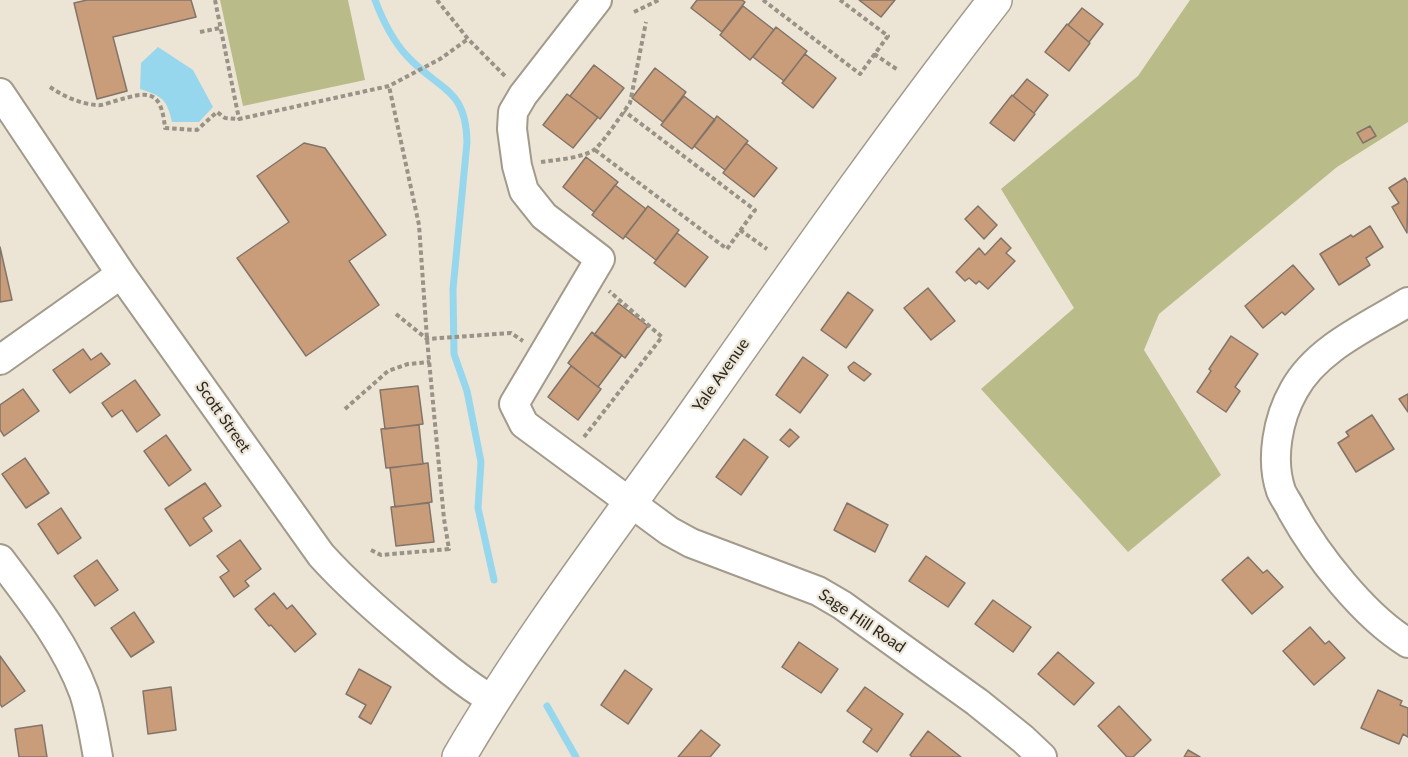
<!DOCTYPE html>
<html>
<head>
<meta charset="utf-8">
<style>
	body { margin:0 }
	canvas { display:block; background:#ece4d4 }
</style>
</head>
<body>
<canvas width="1408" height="757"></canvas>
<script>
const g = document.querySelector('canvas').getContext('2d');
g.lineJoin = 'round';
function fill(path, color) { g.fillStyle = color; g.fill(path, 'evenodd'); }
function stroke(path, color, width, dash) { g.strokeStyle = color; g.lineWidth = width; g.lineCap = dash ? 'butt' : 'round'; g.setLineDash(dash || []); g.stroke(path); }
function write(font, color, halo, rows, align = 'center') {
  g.font = font + ' Lato,sans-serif'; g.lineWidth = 4.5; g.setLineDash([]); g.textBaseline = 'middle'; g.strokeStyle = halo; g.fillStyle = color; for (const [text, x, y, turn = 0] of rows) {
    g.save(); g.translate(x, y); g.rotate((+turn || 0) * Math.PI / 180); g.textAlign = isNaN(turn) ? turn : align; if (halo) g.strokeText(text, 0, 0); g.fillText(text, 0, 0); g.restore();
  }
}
fill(new Path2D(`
	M 220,0 L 348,0 L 365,80 L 243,106 Z
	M 1190,0 L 1408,0 L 1408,122 L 1337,167 L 1159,314 L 1144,350 L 1221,475 L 1128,552 L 981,389 L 1074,308 L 1001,189 L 1138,76 Z`), '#b9bb89');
fill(new Path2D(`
	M 158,47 L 193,70 L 213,107 L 199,122 L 172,122 C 167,99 162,96 140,89 L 141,63 Z`), '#97d7ee');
stroke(new Path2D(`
	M 375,0 C 383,21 392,40 407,56 C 439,91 466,87 467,142 L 453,289 L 454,354 L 467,391 L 481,462 L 478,508 L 494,580
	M 547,706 L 576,757`), '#97d7ee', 7);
const building = new Path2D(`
	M 87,0 L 191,0 L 196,17 L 113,37 L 127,91 L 97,99 L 74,3 Z
	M 697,0 L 742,0 L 745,2 L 722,32 L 691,8 Z
	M 859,0 L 895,0 L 881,17 Z
	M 743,6 L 774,30 L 750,60 L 720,35 Z
	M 1082,8 L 1103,24 L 1089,42 L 1068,25 Z
	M 1067,24 L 1090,43 L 1069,71 L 1045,52 Z
	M 776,27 L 807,51 L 784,81 L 753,57 Z
	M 805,54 L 836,78 L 813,108 L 782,83 Z
	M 594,65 L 624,88 L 600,119 L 570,96 Z
	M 655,68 L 686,92 L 663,122 L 632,98 Z
	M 1027,79 L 1048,95 L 1034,113 L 1013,96 Z
	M 567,94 L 598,117 L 573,148 L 543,125 Z
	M 1012,95 L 1035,114 L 1014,141 L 990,123 Z
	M 684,96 L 715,120 L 692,149 L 661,125 Z
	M 717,116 L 748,141 L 725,170 L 694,146 Z
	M 1370,126 L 1376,136 L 1363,143 L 1357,133 Z
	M 304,143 L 325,148 L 386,235 L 349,261 L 379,305 L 306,356 L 237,258 L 289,222 L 257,176 Z
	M 746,143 L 777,168 L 754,197 L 723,173 Z
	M 586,157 L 618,182 L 594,212 L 563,187 Z
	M 1405,178 L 1408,183 L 1407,233 L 1392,207 L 1399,203 L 1389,188 Z
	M 615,185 L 646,209 L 623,239 L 592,215 Z
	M 648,206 L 679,230 L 656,260 L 625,236 Z
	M 978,206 L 997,225 L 984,239 L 965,219 Z
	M 1370,226 L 1383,247 L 1366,258 L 1370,265 L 1339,285 L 1320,254 L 1351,235 L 1353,237 Z
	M 677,233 L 708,257 L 685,287 L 654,263 Z
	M 1001,238 L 1011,248 L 1006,253 L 1015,261 L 988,289 L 979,281 L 976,284 L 969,278 L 965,281 L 956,272 L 979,248 L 985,255 Z
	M 0,247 L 12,300 L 0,302 Z
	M 1293,265 L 1314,289 L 1285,315 L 1282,312 L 1263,328 L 1245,306 Z
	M 928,288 L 955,321 L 931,340 L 904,308 Z
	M 848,292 L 873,310 L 846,348 L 821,330 Z
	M 618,303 L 648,326 L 625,358 L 594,335 Z
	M 592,332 L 622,355 L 598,387 L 568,363 Z
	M 1231,336 L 1258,354 L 1235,387 L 1240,391 L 1226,412 L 1197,392 L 1211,371 L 1209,369 Z
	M 83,349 L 91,360 L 101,353 L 110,364 L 70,393 L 53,370 Z
	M 803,357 L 828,375 L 800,413 L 776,395 Z
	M 854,362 L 871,374 L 864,381 L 850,371 L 848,367 Z
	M 571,366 L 601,389 L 578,420 L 548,397 Z
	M 135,380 L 160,415 L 137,432 L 122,410 L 112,417 L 102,403 Z
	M 418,386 L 423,424 L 385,429 L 380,390 Z
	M 23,389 L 39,411 L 4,436 L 0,430 L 0,405 Z
	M 1408,394 L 1408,412 L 1399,399 Z
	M 1372,415 L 1394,449 L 1356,472 L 1338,443 L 1349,436 L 1346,432 Z
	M 419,425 L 423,464 L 386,468 L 381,429 Z
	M 790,429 L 799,437 L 789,447 L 780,440 Z
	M 166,435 L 191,470 L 169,486 L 144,451 Z
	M 744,439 L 768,457 L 741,495 L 716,477 Z
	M 25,458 L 49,493 L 26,508 L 2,474 Z
	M 428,463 L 432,502 L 395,507 L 390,468 Z
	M 205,483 L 221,506 L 203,518 L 212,531 L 190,546 L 165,509 Z
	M 429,503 L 434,542 L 396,546 L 391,507 Z
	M 847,503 L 888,525 L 875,552 L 834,530 Z
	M 61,508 L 81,538 L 58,554 L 38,524 Z
	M 240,540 L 261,569 L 245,581 L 249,586 L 234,597 L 220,577 L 229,571 L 217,556 Z
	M 926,556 L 965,583 L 948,607 L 909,581 Z
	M 1248,557 L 1263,573 L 1267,570 L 1283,587 L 1252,614 L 1222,580 Z
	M 97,560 L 118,590 L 95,606 L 74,576 Z
	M 274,593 L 287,609 L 292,605 L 316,634 L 295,652 L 271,625 L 269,626 L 255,609 Z
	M 993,600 L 1031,627 L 1013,652 L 975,624 Z
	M 134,612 L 154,642 L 131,657 L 111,628 Z
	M 1310,627 L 1325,644 L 1329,641 L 1345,658 L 1314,685 L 1283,651 Z
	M 799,642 L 838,669 L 821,693 L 782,667 Z
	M 1058,652 L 1094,683 L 1074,705 L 1038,674 Z
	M 0,656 L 25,691 L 2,707 L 0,704 Z
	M 359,669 L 391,687 L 371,724 L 359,717 L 366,705 L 346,694 Z
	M 625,670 L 652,689 L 628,724 L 601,705 Z
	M 171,687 L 176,730 L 148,734 L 143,691 Z
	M 865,687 L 903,714 L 877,752 L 863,742 L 872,729 L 847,711 Z
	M 1378,690 L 1402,701 L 1400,705 L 1408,708 L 1408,737 L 1403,734 L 1399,744 L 1361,728 Z
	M 1119,706 L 1151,740 L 1133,757 L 1127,757 L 1098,726 Z
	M 42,725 L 47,757 L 19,757 L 15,729 Z
	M 701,730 L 720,745 L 710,757 L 678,757 Z
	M 928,731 L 961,757 L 912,757 L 910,755 Z
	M 1188,750 L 1200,757 L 1184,757 Z`);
fill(building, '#ca9d7a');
stroke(building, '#827469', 1.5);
const minor = new Path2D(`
	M 597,0 L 523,95 L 513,112 L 512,129 L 517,166 L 524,191 L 544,216 L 600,259 L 514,404 L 524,424 L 669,531 L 691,543 L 818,591 L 842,605 L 977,702 L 1023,739 L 1042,757
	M 0,93 L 121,274 L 321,555 C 350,587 381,614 414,641 C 439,662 464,683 492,700
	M 1408,302 C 1369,326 1317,348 1294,390 C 1278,418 1270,459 1281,491 C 1284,498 1289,504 1292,511 C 1317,556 1364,616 1408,643
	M 0,360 L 121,274
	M 0,559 C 31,600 66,644 84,693 C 91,714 94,736 98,757`);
const major = new Path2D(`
	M 459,757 C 525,644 604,540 680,434 C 783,288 885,141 995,0`);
stroke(minor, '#a29a8b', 32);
stroke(major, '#a29a8b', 36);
stroke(new Path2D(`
	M 215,0 L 239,119
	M 437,0 L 468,39 L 506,77
	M 763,0 L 860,74 L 888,36 L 840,0
	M 634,12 L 659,0
	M 200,32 L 220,28
	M 874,54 L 898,70
	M 50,87 C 63,96 80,104 97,105 C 103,106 110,102 115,101 C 149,91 161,89 165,128 L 197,130 L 217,112 L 225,118 L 239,119 L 389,86 L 440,59 L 468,39
	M 595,150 L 727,249 L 755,210 L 624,111
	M 541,162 C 555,160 584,158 595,149 C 606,139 621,115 630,103 L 646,22
	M 740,230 L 767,249
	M 396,314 L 427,339 L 511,333 L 523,341
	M 345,409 L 388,371 L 408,364 L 430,362
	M 584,437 L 662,337 L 609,291
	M 371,550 L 381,555 L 449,549 L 444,519 L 427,339 L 419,225 L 389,86`), '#999387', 4, [4.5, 3]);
stroke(minor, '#fff', 28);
stroke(major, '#fff', 33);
write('16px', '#2a2721', '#ece4d4', [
	["Yale Avenue",721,375,-55],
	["Scott Street",223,417,55],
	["Sage Hill Road",862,621,34]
]);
</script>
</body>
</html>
